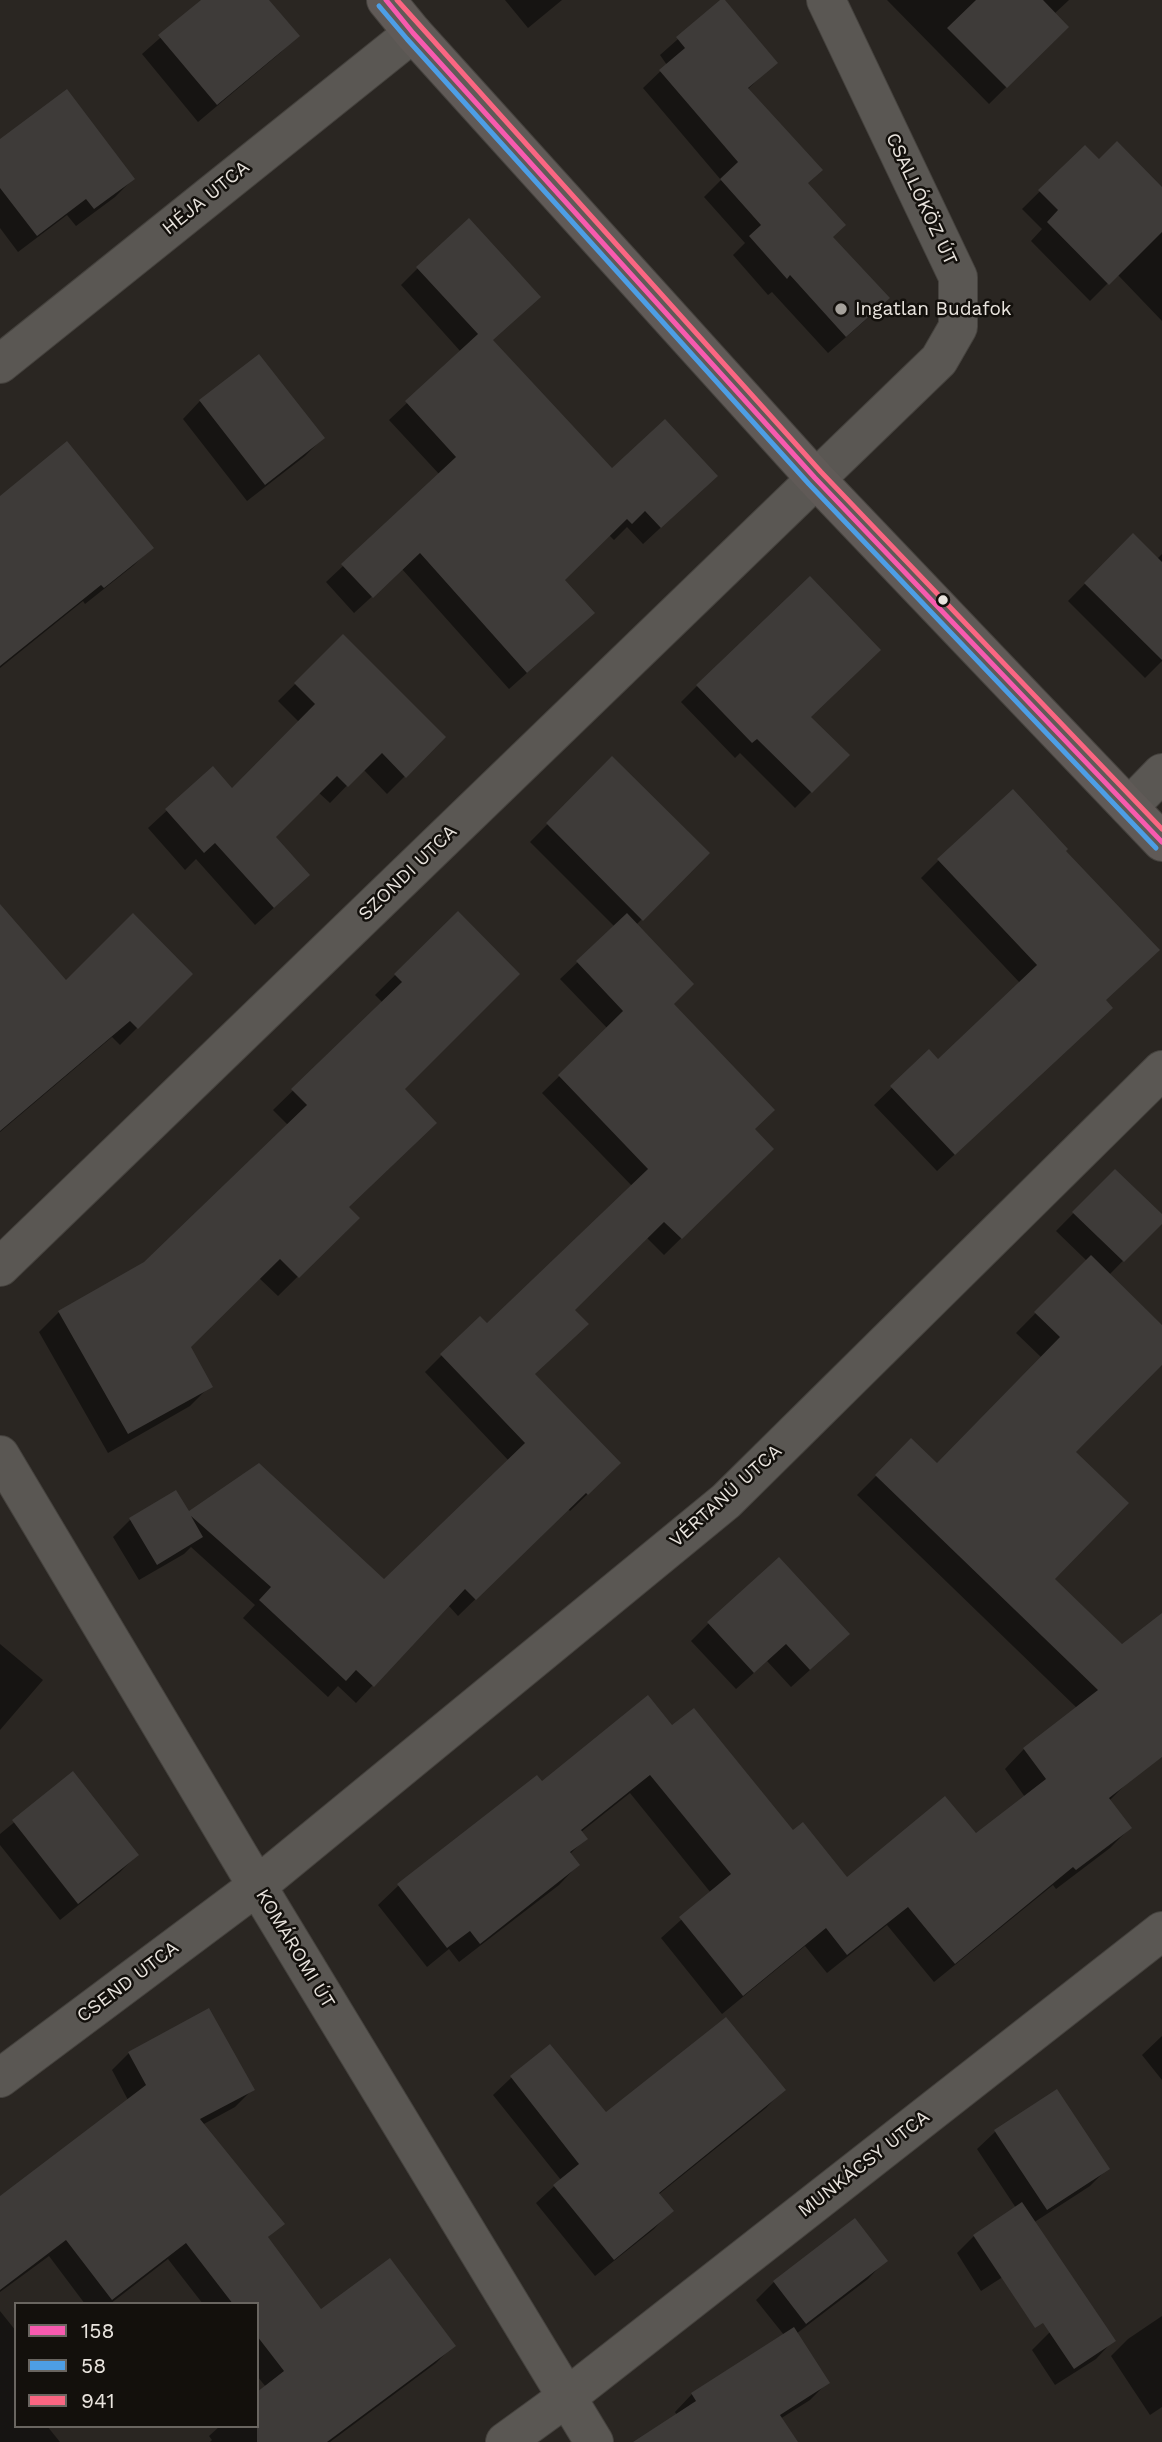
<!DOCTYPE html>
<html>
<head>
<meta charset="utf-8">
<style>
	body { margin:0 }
	#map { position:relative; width:1162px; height:2442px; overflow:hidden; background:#2a2622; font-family:"Work Sans",sans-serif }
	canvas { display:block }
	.legend { position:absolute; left:14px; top:2302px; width:245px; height:126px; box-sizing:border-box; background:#13100c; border:2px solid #696560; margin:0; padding:9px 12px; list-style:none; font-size:21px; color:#e9e4de }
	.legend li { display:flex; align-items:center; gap:14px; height:35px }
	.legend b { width:35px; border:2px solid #696560 }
</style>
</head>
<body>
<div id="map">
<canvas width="1162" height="2442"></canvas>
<ul class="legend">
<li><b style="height:9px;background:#f75aaf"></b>158</li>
<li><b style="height:9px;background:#4d9ee5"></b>58</li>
<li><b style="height:9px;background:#fa6682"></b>941</li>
</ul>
</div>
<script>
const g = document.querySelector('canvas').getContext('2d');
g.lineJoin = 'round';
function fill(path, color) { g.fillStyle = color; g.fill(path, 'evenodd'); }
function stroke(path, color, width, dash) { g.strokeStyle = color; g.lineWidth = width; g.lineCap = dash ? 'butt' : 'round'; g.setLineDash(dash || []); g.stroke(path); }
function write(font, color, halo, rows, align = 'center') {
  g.font = font + ' "Work Sans",sans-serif'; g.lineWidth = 5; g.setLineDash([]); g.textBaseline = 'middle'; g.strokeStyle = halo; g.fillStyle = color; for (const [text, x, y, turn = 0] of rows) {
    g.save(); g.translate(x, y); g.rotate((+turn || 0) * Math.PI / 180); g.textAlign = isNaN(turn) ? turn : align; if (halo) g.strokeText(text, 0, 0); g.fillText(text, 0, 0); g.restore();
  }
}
fill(new Path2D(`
	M 203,0 L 267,0 L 297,36 L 280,53 L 198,122 L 142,54 Z
	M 505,0 L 562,0 L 528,28 Z
	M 722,0 L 775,63 L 747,90 L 806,184 L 870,316 L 828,353 L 772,292 L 768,295 L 733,255 L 745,243 L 704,197 L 721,180 L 643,88 L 667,65 L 660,55 Z
	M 887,0 L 1069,0 L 1054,14 L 1067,27 L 989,104 Z
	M 0,141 L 133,179 L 115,197 L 76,226 L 67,215 L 18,252 L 0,228 Z
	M 1085,147 L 1099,162 L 1162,190 L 1162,321 L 1117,274 L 1090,301 L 1031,241 L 1042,229 L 1022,209 Z
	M 418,268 L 491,341 L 612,471 L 698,493 L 643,544 L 627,527 L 614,540 L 609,535 L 563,580 L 575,630 L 509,689 L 402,569 L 354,613 L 326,582 L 440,475 L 389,420 L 461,352 L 401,285 Z
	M 200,401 L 323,438 L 305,456 L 247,501 L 183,419 Z
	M 0,498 L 151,548 L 134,565 L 85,604 L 83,601 L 0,668 Z
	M 1133,535 L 1157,559 L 1162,554 L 1162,661 L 1145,678 L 1068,601 Z
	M 343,637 L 444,737 L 387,794 L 363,769 L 330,803 L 318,792 L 274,837 L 290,893 L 255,925 L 196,859 L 185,870 L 148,828 L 212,769 L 231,790 L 299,722 L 278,701 Z
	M 697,686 L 809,717 L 848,755 L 795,808 L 740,753 L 735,758 L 681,702 Z
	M 612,759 L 708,853 L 636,925 L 671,1004 L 753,1129 L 772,1149 L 664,1255 L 646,1237 L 573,1310 L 533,1374 L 602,1480 L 570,1511 L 568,1509 L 458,1616 L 448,1605 L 356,1703 L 338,1686 L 328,1697 L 243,1618 L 255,1605 L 191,1547 L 184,1554 L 139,1580 L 113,1537 L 130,1520 L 175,1492 L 188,1514 L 384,1582 L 509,1461 L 425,1372 L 442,1355 L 487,1326 L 632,1186 L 542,1093 L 608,1029 L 560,979 L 615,927 L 530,842 Z
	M 1064,851 L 1105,1001 L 1093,1025 L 937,1171 L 874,1105 L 929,1052 L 938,1061 L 1020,983 L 921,878 L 939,860 Z
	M 458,913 L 402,1089 L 347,1207 L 357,1218 L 278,1296 L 259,1278 L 189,1347 L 210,1386 L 190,1406 L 108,1453 L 39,1332 L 59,1312 L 145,1263 L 288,1125 L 273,1110 L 383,1003 L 375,995 Z
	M 191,974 L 120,1045 L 112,1037 L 0,1132 L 0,1037 Z
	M 1115,1171 L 1162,1217 L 1162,1221 L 1109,1275 L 1162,1327 L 1162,1362 L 1074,1452 L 1053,1579 L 1122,1646 L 1162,1615 L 1162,1748 L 1109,1801 L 1130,1828 L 1110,1848 L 1056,1889 L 1053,1885 L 934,1982 L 887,1925 L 827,1973 L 805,1946 L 722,2014 L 661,1938 L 711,1893 L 630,1793 L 581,1832 L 586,1838 L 570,1854 L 578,1865 L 559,1885 L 459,1962 L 449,1949 L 427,1967 L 378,1905 L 398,1886 L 537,1777 L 542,1783 L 672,1727 L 846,1879 L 975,1836 L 1025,1797 L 1005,1769 L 1024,1749 L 1077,1708 L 857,1495 L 911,1441 L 937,1466 L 1042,1358 L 1016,1333 L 1087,1261 L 1056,1231 Z
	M 709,1623 L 830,1652 L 791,1687 L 767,1661 L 736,1689 L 691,1641 Z
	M 0,1644 L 43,1680 L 0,1730 Z
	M 73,1774 L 137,1855 L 120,1872 L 60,1920 L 0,1845 L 0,1834 Z
	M 208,2010 L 252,2090 L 235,2107 L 202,2125 L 282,2223 L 267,2238 L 321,2311 L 453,2346 L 436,2363 L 330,2442 L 210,2442 L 212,2440 L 209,2436 L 220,2426 L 257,2426 L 266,2387 L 257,2376 L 257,2304 L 203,2304 L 168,2259 L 110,2304 L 85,2304 L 49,2256 L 0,2292 L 0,2218 L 128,2100 L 112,2070 L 129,2053 Z
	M 1162,2036 L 1162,2080 L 1142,2055 Z
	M 550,2046 L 606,2115 L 783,2090 L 766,2108 L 658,2195 L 671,2211 L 654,2229 L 595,2276 L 536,2203 L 561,2180 L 493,2095 L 511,2078 Z
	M 1056,2092 L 1107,2169 L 1090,2186 L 1033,2223 L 1029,2260 L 981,2291 L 957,2253 L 974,2236 L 1016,2208 L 977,2149 L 995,2132 Z
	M 854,2221 L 885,2261 L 868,2279 L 796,2334 L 828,2382 L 810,2400 L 780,2419 L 796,2442 L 694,2442 L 675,2412 L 692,2394 L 784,2335 L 756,2300 L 774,2282 Z
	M 0,2311 L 16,2331 L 16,2426 L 47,2426 L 60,2442 L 0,2442 Z
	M 1162,2316 L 1162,2407 L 1150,2415 L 1111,2356 L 1128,2339 Z
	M 1050,2332 L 1113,2341 L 1096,2359 L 1055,2385 L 1032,2350 Z`), '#0007');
fill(new Path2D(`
	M 201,0 L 269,0 L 300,36 L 217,105 L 158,35 Z
	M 720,0 L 725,0 L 778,63 L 748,88 L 823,170 L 808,183 L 846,225 L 833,237 L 890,298 L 846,337 L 790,275 L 787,279 L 749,236 L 761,225 L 720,179 L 738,162 L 659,70 L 685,48 L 676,37 Z
	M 976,0 L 1043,0 L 1069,27 L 1007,88 L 947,28 Z
	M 67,89 L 135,179 L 94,209 L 86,199 L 37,236 L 0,188 L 0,139 Z
	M 1117,141 L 1162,187 L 1162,232 L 1109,285 L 1047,222 L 1058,210 L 1038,190 L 1085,145 L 1099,159 Z
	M 469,218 L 541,297 L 493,340 L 612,468 L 665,419 L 718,476 L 661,528 L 645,511 L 632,524 L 627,519 L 565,580 L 595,613 L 527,673 L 420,553 L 373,598 L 341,564 L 456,457 L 405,401 L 478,334 L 416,267 Z
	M 259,354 L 325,438 L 265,485 L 199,400 Z
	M 67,441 L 154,548 L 104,588 L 101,585 L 0,666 L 0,496 Z
	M 1133,533 L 1162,562 L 1162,660 L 1084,583 Z
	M 810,576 L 881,650 L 811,717 L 850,755 L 812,793 L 757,739 L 752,743 L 696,685 Z
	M 343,634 L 446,737 L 406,778 L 382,753 L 348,787 L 337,776 L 276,837 L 310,875 L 274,908 L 215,843 L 204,853 L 165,809 L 213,766 L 232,788 L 315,704 L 294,683 Z
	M 612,756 L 710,853 L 643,921 L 546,823 Z
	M 1013,789 L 1068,849 L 1066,851 L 1160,950 L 1106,1000 L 1113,1008 L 955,1155 L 890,1086 L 929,1049 L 938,1059 L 1037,965 L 937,859 Z
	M 0,904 L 66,980 L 133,913 L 193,974 L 138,1029 L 130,1021 L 0,1131 Z
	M 458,911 L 520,974 L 405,1089 L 437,1123 L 349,1207 L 360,1218 L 299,1278 L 280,1259 L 191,1347 L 213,1387 L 128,1434 L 58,1311 L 144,1262 L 307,1105 L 291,1089 L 402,982 L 394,974 Z
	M 627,913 L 694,984 L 674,1004 L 775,1110 L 755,1129 L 774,1149 L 682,1239 L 664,1222 L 575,1310 L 589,1324 L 535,1374 L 621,1463 L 588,1495 L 586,1493 L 476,1600 L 465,1589 L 374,1687 L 356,1670 L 346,1681 L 259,1600 L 271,1587 L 191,1516 L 203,1537 L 157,1565 L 129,1518 L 176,1490 L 189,1511 L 259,1463 L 384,1579 L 525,1443 L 440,1354 L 480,1316 L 487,1323 L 648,1169 L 558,1075 L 623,1011 L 576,961 Z
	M 1115,1169 L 1162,1214 L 1162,1224 L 1124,1262 L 1072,1212 Z
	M 1091,1255 L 1162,1325 L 1162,1365 L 1076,1452 L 1129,1503 L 1055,1579 L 1122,1644 L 1162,1613 L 1162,1757 L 1109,1798 L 1132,1828 L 1076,1870 L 1073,1867 L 955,1964 L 908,1907 L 847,1955 L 826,1928 L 743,1996 L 679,1917 L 731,1874 L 650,1775 L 581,1830 L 588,1839 L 570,1852 L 580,1865 L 480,1944 L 470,1931 L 447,1948 L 397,1884 L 537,1775 L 542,1781 L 648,1695 L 672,1725 L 694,1708 L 793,1830 L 803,1822 L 847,1877 L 945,1796 L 976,1833 L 1046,1779 L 1023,1748 L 1098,1690 L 875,1475 L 911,1438 L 937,1463 L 1060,1337 L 1034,1312 Z
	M 779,1557 L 850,1634 L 810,1670 L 786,1644 L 754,1673 L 707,1622 Z
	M 73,1771 L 139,1855 L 78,1904 L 12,1820 Z
	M 209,2008 L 255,2090 L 200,2119 L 285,2224 L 268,2237 L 321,2309 L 390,2258 L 456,2346 L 327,2442 L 257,2442 L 257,2392 L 284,2371 L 257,2336 L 257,2304 L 233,2304 L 186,2243 L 112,2300 L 66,2240 L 0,2290 L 0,2196 L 146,2085 L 128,2052 Z
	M 726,2017 L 786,2090 L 659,2193 L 674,2211 L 614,2260 L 553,2185 L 579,2164 L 510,2076 L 550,2044 L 606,2112 Z
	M 1057,2089 L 1110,2169 L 1047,2210 L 994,2130 Z
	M 1022,2202 L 1116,2341 L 1074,2369 L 1043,2323 L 1035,2328 L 973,2235 Z
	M 855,2218 L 888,2261 L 806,2324 L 773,2281 Z
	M 794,2327 L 830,2383 L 780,2415 L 798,2442 L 633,2442 L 696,2401 L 691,2393 Z`), '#3e3b39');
const street = new Path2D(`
	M 0,364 L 413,33
	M 1129,807 L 1162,773
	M 0,1267 L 939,360 L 958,327 L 958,277 L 826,0
	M 0,1455 L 257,1886 L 594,2442
	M 0,2078 L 257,1886 L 726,1501 L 1162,1070
	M 505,2442 L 567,2397 L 1162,1931`);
const secondary = new Path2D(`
	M 386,0 L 413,33 L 815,478 L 1162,842`);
stroke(street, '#45423e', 40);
stroke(secondary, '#45423e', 40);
stroke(street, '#5a5753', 38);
stroke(secondary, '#605a57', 38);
stroke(new Path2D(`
	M 386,0 L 413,33 L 815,478 L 1162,842`), '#f75aaf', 5);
stroke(new Path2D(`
	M 379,6 L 407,39 L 809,484 L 1156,848`), '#4d9ee5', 5);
stroke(new Path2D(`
	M 397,0 L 821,472 L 1162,829`), '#fa6682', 5);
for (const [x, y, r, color] of [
	[841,309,7,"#a6a29c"],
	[943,600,6,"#e9e4de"]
]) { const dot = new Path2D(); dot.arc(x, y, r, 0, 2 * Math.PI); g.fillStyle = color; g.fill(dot); stroke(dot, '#13100c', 2.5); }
write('19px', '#e9e4de', '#13100c', [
	["HÉJA UTCA",206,198,-39],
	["CSALLÓKÖZ ÚT",921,199,65],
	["SZONDI UTCA",408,873,-44],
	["VÉRTANÚ UTCA",726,1496,-42],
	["KOMÁROMI ÚT",295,1949,59],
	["CSEND UTCA",128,1982,-37],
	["MUNKÁCSY UTCA",864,2164,-38]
]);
write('19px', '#e9e4de', '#13100c', [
	["Ingatlan Budafok",855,309]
], 'left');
</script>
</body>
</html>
